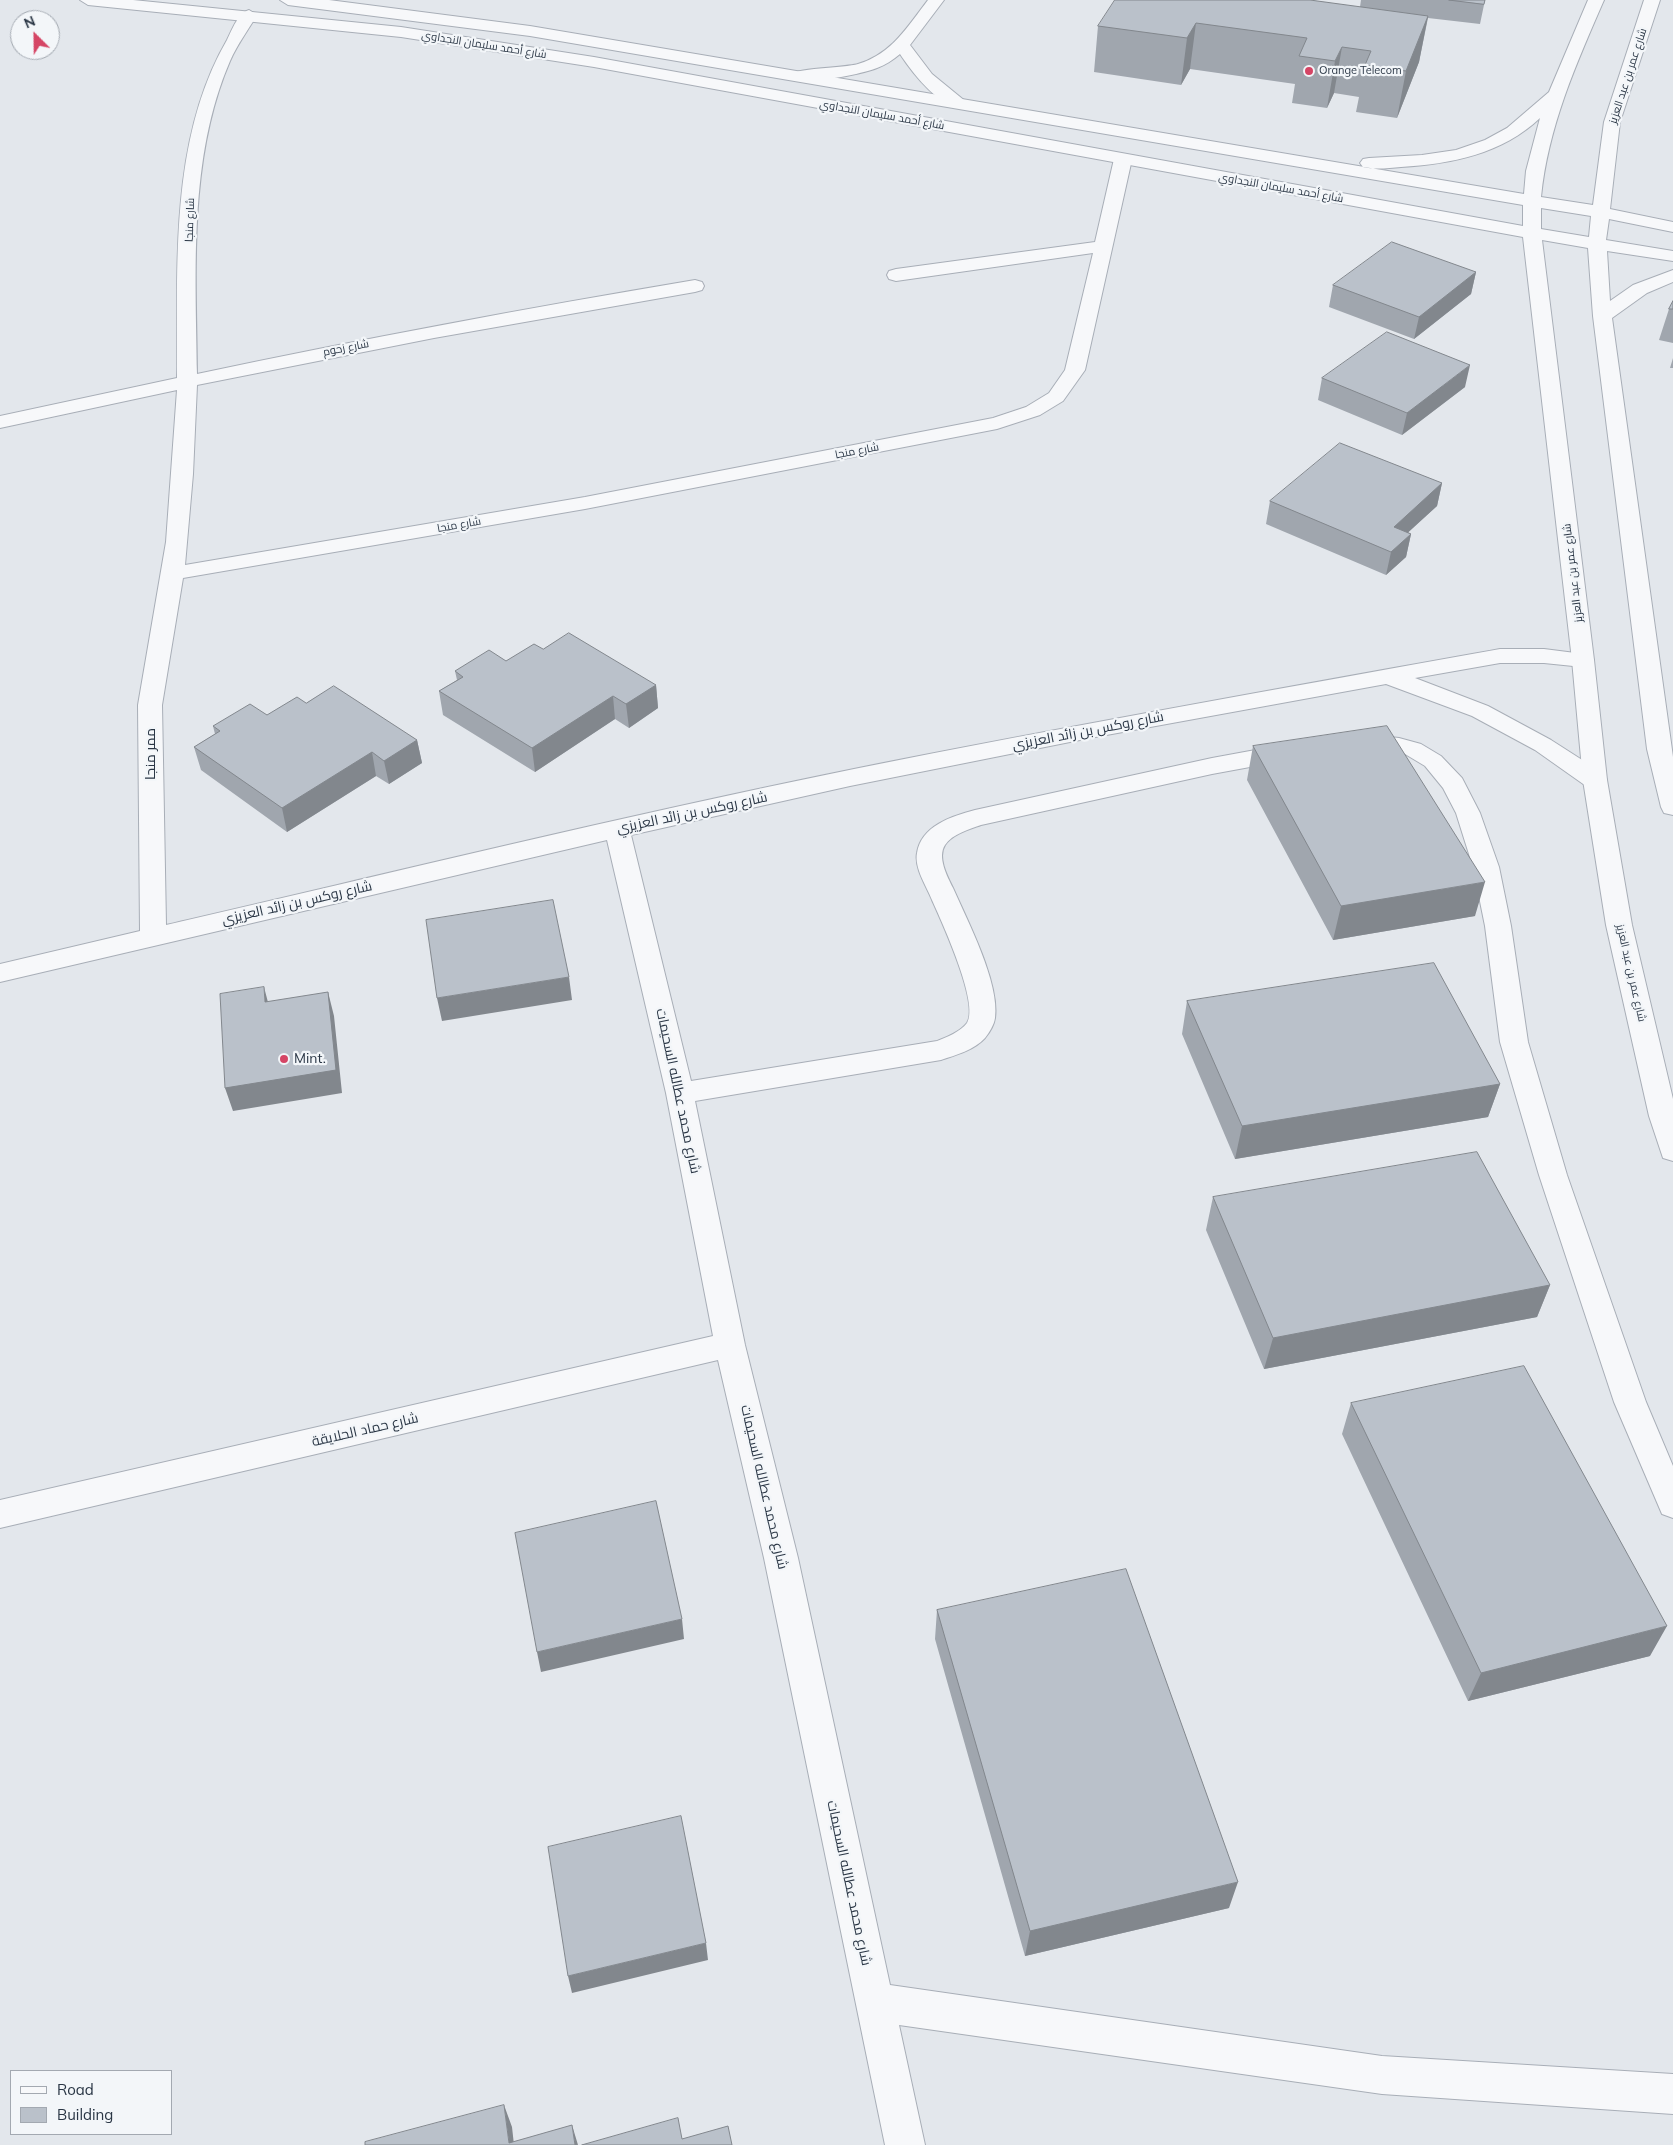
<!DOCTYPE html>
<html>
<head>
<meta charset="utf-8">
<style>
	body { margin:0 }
	#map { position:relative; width:1673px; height:2145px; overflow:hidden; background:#e3e7ec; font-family:Mulish,sans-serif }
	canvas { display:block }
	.legend { position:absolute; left:10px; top:2070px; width:162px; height:65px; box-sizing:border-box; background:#f3f6f9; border:1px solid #a3a9b1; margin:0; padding:6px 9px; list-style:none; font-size:15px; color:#2a3645 }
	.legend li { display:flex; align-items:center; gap:10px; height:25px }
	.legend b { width:25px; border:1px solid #a3a9b1 }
	.north { position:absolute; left:10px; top:10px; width:50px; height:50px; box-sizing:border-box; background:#f3f6f9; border:1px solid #a3a9b1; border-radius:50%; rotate:337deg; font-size:14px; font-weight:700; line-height:20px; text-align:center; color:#2a3645 }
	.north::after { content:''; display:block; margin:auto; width:18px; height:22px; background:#d54565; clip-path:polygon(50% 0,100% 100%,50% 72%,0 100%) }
</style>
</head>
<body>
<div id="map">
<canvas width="1673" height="2145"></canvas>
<ul class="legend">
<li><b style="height:6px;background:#f7f8fa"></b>Road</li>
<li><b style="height:14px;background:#bac1ca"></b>Building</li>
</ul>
<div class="north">N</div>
</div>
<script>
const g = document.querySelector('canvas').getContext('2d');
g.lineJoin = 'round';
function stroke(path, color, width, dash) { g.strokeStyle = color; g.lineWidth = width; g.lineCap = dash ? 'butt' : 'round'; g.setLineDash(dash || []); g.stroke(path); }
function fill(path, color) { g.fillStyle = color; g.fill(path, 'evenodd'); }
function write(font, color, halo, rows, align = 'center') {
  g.font = font + ' Mulish,Cairo,sans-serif'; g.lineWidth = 4.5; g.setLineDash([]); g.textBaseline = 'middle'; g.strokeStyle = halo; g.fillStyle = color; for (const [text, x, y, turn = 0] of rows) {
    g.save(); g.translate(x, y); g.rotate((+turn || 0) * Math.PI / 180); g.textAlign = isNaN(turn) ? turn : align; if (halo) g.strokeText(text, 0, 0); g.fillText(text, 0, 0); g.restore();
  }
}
const minor = new Path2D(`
	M 928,0 L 944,0 L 910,45 L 932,74 L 965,101 L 967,104 L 965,107 C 943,113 911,71 900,54 C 893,60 885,65 877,68 C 863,74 795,88 787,76 C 793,68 845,68 858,64 C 892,54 908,26 928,0 Z
	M 249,10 L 257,15 C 248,30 237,45 230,61 C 188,158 196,271 197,374 C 362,339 528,308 695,280 L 702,282 L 704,286 L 702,290 L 695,292 L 434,338 L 197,385 L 193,474 L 185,565 L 585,497 L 993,418 L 1026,407 L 1049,393 L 1065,370 L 1093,253 L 896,281 L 889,279 L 887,275 L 889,271 L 896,269 L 1095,242 L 1114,159 L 1117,155 L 1129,155 L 1132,159 L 1085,370 L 1063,401 L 1040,415 L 997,429 L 585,509 L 183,578 L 162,705 L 166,925 C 395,872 623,816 854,769 C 1068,726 1284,688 1500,649 L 1544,649 L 1591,655 L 1594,660 L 1591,665 L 1583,667 L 1544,663 L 1500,663 L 1415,678 L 1488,706 L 1551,740 L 1604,774 L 1607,780 L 1604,786 L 1595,788 L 1586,786 L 1535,750 L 1472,716 L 1386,684 L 1090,738 L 850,786 L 631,835 L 691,1081 L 937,1041 C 947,1037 960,1032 967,1023 C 980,1004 941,920 932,900 C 927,887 914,868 917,853 C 921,826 952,816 975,810 L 1212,758 L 1288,744 L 1296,747 L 1300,752 L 1296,757 L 1288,760 L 1212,774 L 981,825 C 970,829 952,834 945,845 C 937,857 947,876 953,888 C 967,920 1000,983 995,1018 C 994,1025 989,1033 985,1038 C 974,1050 956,1055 941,1060 L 695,1101 L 745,1345 L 798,1558 L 890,1985 L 1382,2056 L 1673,2074 L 1673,2114 L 1382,2094 L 899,2025 L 925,2145 L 885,2145 L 764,1558 L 718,1360 L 0,1528 L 0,1500 L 713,1336 L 666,1093 L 607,840 L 0,982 L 0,964 L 140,931 L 138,705 L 166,542 L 177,390 L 0,428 L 0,416 L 177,378 C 178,266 169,140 227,40 C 232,30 238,13 249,10 Z
	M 1363,734 L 1399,738 L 1421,744 L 1441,756 L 1462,778 L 1480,813 L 1499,867 L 1511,926 L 1528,1042 L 1567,1175 L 1646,1402 L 1673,1466 L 1673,1518 L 1662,1514 L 1614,1402 L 1539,1175 L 1500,1042 L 1485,926 L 1473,867 L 1456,813 L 1443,788 L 1425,766 L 1405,754 L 1391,751 L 1355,747 L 1351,742 L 1355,737 Z`);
const tertiary = new Path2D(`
	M 80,0 L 133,0 L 401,27 L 594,57 L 1523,226 L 1523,205 L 530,36 L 288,5 L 280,0 L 329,0 L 530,26 L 1524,194 L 1526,171 L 1540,118 C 1502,154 1451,164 1401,167 C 1389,168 1375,170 1363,167 L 1360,163 L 1363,159 L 1369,158 L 1422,155 L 1456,150 L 1485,140 L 1507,128 L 1549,92 L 1588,0 L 1604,0 C 1576,64 1548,127 1541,197 L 1593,205 L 1604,122 L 1644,0 L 1660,0 L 1620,122 L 1610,209 L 1673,222 L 1673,232 L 1609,219 L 1606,240 L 1673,251 L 1673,261 L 1607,251 L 1610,301 L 1633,285 L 1673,270 L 1673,282 L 1647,293 L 1612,318 L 1673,757 L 1673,815 L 1664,813 L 1661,807 L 1647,749 L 1593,316 L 1588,248 L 1542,240 L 1594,660 L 1607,780 L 1632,925 L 1673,1099 L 1673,1161 L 1663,1158 L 1649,1116 L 1606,925 L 1583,780 L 1572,660 L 1523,237 L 594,67 L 401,37 L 88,5 ZM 1541,208 L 1591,216 L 1589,237 L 1541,229 Z`);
stroke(minor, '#a8aeb7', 2);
stroke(tertiary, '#a8aeb7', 2);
fill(minor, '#f7f8fa');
fill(tertiary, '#f7f8fa');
fill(new Path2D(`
	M 1361,0 L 1485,0 L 1480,24 L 1428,18 L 1419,62 L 1397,118 L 1356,112 L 1359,97 L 1334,93 L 1327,108 L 1292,103 L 1295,84 L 1190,69 L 1181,85 L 1094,72 L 1098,26 L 1360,7 Z
	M 1476,272 L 1471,294 L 1414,339 L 1329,307 L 1333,285 Z
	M 1673,301 L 1673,343 L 1659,340 L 1669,309 Z
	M 1673,358 L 1673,368 L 1670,368 Z
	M 1322,378 L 1465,387 L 1402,435 L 1318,400 Z
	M 1442,483 L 1437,506 L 1408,532 L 1411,534 L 1406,557 L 1386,575 L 1266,524 L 1270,501 Z
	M 506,661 L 656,685 L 658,708 L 629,728 L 615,719 L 535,772 L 443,715 L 439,691 L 457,680 L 455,671 Z
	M 306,703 L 417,740 L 422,763 L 389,784 L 376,776 L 287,832 L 201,770 L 194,747 L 215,734 L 213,726 L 267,715 Z
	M 1253,746 L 1475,916 L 1333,940 L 1247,780 Z
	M 1187,1001 L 1500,1084 L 1488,1117 L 1235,1159 L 1182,1034 Z
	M 1213,1197 L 1550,1285 L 1537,1317 L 1264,1369 L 1206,1230 Z
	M 1351,1403 L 1650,1656 L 1468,1701 L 1342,1434 Z
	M 937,1610 L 1229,1908 L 1025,1956 L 935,1639 Z`), '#a0a6ae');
fill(new Path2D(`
	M 1428,16 L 1419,62 L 1397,118 L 1406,71 Z
	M 1196,23 L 1190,69 L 1181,85 L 1187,38 Z
	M 1342,47 L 1334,93 L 1327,108 L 1335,61 Z
	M 1476,272 L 1471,294 L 1414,339 L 1419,317 Z
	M 1470,365 L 1465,387 L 1402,435 L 1407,413 Z
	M 1442,483 L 1437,506 L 1389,550 L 1394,527 Z
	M 1411,534 L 1406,557 L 1386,575 L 1391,552 Z
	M 656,685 L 658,708 L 629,728 L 626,704 Z
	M 613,696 L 615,719 L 535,772 L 532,748 Z
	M 417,740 L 422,763 L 389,784 L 384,761 Z
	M 372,752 L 376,776 L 287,832 L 282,808 Z
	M 1485,882 L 1475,916 L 1333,940 L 1341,906 Z
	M 569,977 L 572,1000 L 442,1021 L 437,998 Z
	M 264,987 L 270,1010 L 265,1002 Z
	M 328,992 L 334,1016 L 342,1093 L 233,1111 L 225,1088 Z
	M 1500,1084 L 1488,1117 L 1235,1159 L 1242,1126 Z
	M 1550,1285 L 1537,1317 L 1264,1369 L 1273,1338 Z
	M 682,1619 L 684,1639 L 541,1672 L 537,1652 Z
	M 1667,1626 L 1650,1656 L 1468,1701 L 1481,1673 Z
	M 1238,1882 L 1229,1908 L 1025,1956 L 1030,1931 Z
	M 706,1943 L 708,1960 L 572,1993 L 568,1976 Z
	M 504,2105 L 512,2127 L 514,2145 L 509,2143 Z
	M 572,2125 L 578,2145 L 575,2145 Z`), '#82878d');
const building = new Path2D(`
	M 1115,0 L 1310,0 L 1428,16 L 1406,71 L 1365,65 L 1371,51 L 1342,47 L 1335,61 L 1299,56 L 1307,38 L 1196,23 L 1187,38 L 1098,26 Z
	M 1449,0 L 1485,0 L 1484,4 Z
	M 1392,242 L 1476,272 L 1419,317 L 1333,285 Z
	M 1673,301 L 1673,309 L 1669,309 Z
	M 1387,332 L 1470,365 L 1407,413 L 1322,378 Z
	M 1340,443 L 1442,483 L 1394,527 L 1411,534 L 1391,552 L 1270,501 Z
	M 569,633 L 656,685 L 626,704 L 613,696 L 532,748 L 439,691 L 463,677 L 455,671 L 489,650 L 506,661 L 534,644 L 543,649 Z
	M 334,686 L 417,740 L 384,761 L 372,752 L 282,808 L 194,747 L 220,731 L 213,726 L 250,704 L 267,715 L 297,697 L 306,703 Z
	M 1387,726 L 1485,882 L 1341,906 L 1253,746 Z
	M 553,900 L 569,977 L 437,998 L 426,920 Z
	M 1434,963 L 1500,1084 L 1242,1126 L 1187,1001 Z
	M 264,987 L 265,1002 L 328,992 L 336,1070 L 225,1088 L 220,994 Z
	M 1477,1152 L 1550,1285 L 1273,1338 L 1213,1197 Z
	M 1524,1366 L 1667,1626 L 1481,1673 L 1351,1403 Z
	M 656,1501 L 682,1619 L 537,1652 L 515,1533 Z
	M 1126,1569 L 1238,1882 L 1030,1931 L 937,1610 Z
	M 681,1816 L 706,1943 L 568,1976 L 548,1847 Z
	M 504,2105 L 509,2143 L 572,2125 L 575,2145 L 365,2145 L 365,2142 Z
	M 678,2118 L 682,2139 L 728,2126 L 732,2145 L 582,2145 Z`);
fill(building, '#bac1ca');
stroke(building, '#82878d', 1);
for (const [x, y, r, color] of [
	[1309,71,5,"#d54565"],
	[284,1059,5,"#d54565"]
]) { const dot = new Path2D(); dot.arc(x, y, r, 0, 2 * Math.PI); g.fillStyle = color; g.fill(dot); stroke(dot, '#f3f6f9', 2); }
write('11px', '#2a3645', '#f3f6f9', [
	["شارع أحمد سليمان النجداوي",484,45,9],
	["شارع عمر بن عبد العزيز",1628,76,-72],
	["شارع أحمد سليمان النجداوي",882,115,10],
	["شارع أحمد سليمان النجداوي",1281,188,10],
	["شارع منجا",190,220,-88],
	["شارع زحوم",346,348,-11],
	["شارع منجا",857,451,-11],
	["شارع منجا",459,525,-10],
	["شارع عمر بن عبد العزيز",1573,573,-97],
	["شارع عمر بن عبد العزيز",1631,973,77]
]);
write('11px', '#2a3645', '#f3f6f9', [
	["Orange Telecom",1319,71]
], 'left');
write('14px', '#2a3645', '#f3f6f9', [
	["شارع روكس بن زائد العزيزي",1088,731,-11],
	["ممر منجا",151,754,-90],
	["شارع روكس بن زائد العزيزي",692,813,-12],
	["شارع روكس بن زائد العزيزي",297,903,-13],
	["شارع محمد عطالله السحيمات",678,1091,78],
	["شارع حماد الحلايقة",365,1430,-13],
	["شارع محمد عطالله السحيمات",764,1487,77],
	["شارع محمد عطالله السحيمات",849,1883,78]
]);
write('14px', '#2a3645', '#f3f6f9', [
	["Mint.",294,1059]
], 'left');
</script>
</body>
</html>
